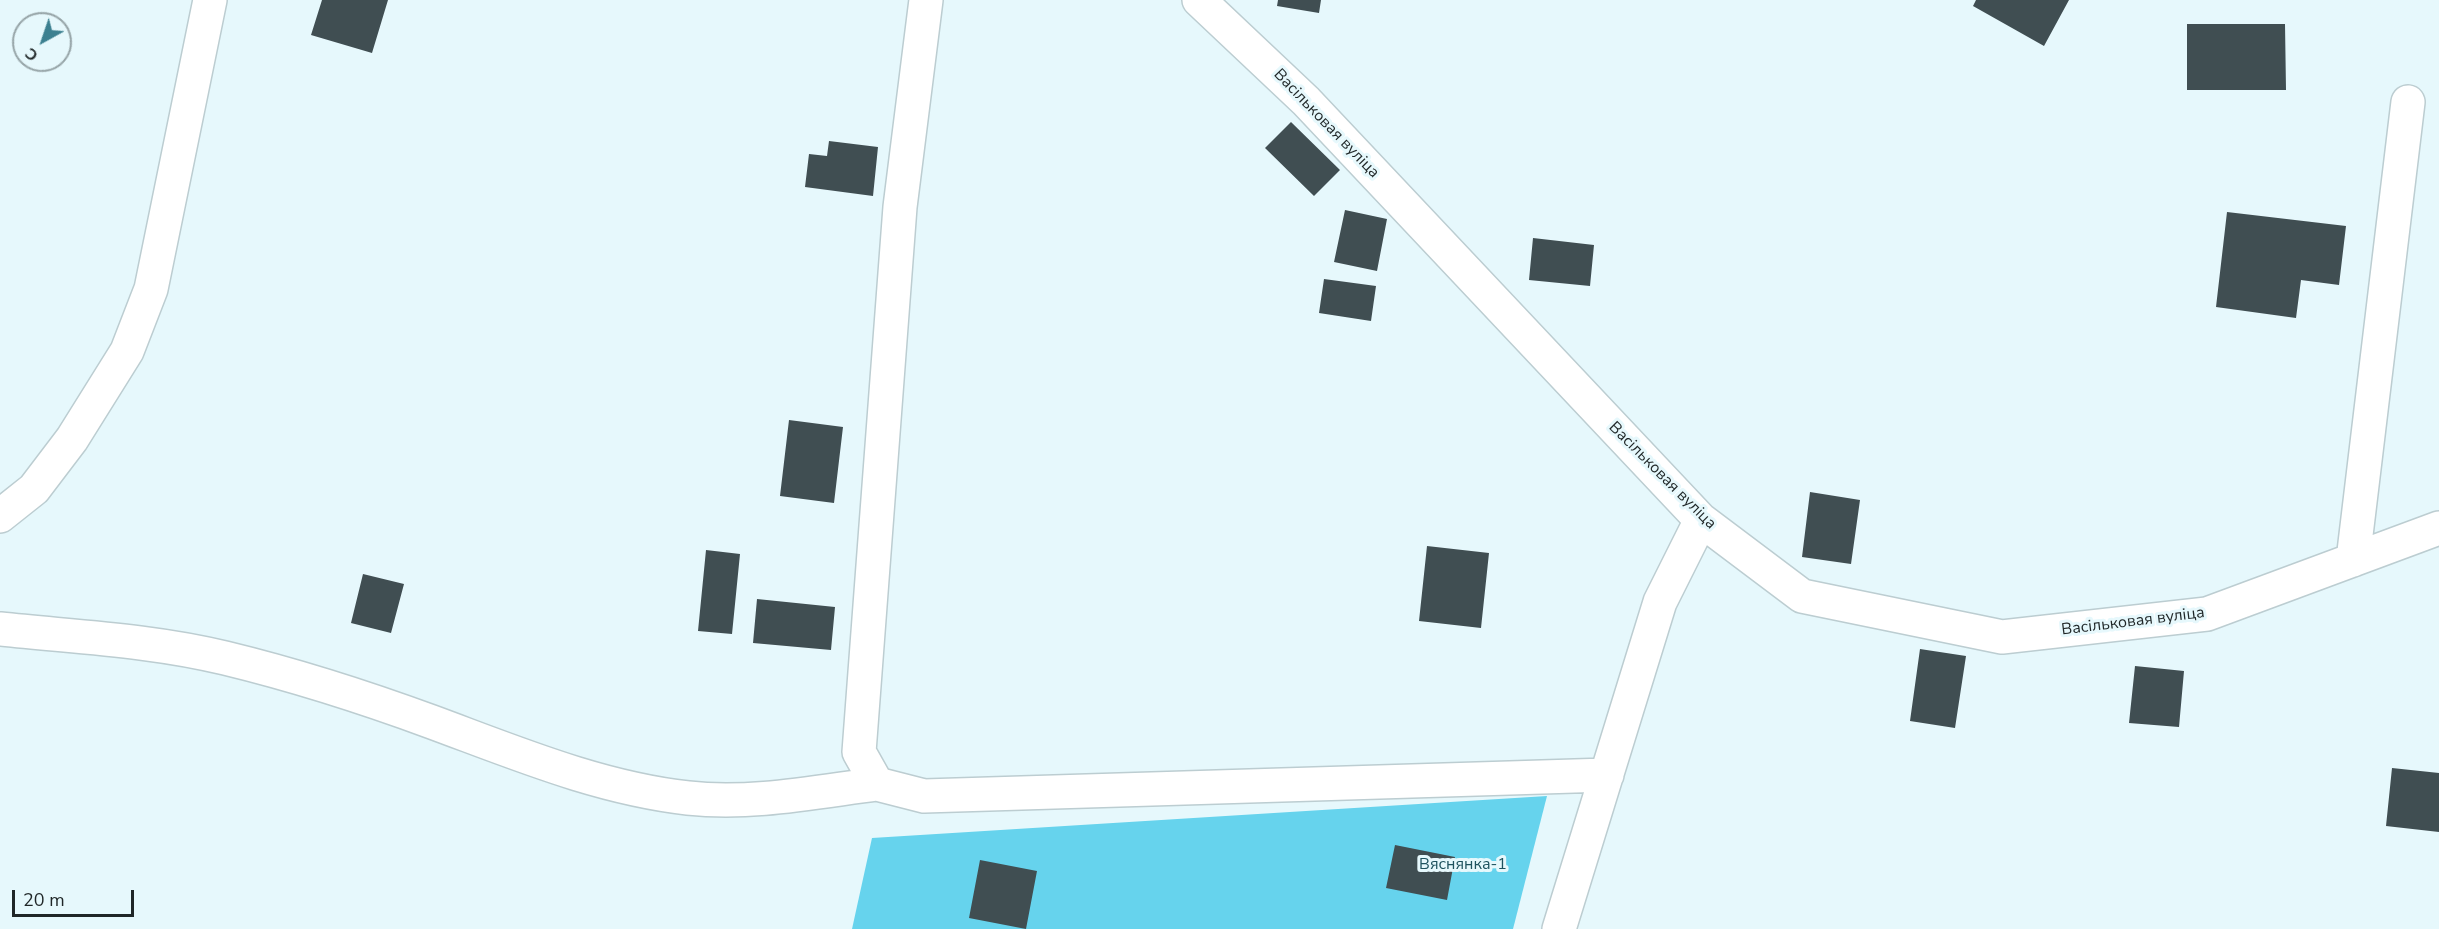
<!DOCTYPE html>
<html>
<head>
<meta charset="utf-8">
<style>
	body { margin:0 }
	#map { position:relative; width:2439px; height:929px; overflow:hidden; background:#e6f8fc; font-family:"Nunito Sans",sans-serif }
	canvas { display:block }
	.north { position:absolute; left:12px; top:12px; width:60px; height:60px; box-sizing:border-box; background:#e6f8fc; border:2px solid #96a4a7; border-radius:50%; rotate:220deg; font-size:16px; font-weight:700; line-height:24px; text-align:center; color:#1f2627 }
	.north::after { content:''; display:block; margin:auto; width:21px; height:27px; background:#3c8090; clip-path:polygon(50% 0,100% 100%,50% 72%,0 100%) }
	.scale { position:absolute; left:12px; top:890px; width:122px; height:27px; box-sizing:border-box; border:3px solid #1f2627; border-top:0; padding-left:8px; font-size:18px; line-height:21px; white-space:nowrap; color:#1f2627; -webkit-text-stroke:4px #e6f8fc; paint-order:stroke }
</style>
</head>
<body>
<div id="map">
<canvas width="2439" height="929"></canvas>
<div class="north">С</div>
<div class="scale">20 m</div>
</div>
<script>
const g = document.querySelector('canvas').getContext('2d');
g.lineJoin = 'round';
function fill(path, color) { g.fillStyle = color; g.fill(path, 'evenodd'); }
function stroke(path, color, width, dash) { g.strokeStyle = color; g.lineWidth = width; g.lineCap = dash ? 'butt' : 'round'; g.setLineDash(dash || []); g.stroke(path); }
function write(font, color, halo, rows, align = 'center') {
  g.font = font + ' "Nunito Sans",sans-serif'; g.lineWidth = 6; g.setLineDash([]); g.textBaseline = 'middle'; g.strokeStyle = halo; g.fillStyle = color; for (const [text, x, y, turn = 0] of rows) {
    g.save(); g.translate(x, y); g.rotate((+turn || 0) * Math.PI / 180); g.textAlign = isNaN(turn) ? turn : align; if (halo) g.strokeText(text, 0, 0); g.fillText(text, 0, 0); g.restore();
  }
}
fill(new Path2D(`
	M 1547,796 L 1513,929 L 852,929 L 872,838 Z`), '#66d3ed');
fill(new Path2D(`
	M 322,0 L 388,0 L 372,53 L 311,35 Z
	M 1278,0 L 1321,0 L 1319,13 L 1277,6 Z
	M 1976,0 L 2069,0 L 2044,46 L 1973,6 Z
	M 2187,24 L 2285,24 L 2286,90 L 2187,90 Z
	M 1291,122 L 1340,170 L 1314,196 L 1265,148 Z
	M 829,141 L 878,147 L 873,196 L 805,187 L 809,154 L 827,156 Z
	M 1345,210 L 1387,219 L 1377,271 L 1334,262 Z
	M 2227,212 L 2346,226 L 2339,285 L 2301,280 L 2296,318 L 2216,307 Z
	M 1533,238 L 1594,245 L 1590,286 L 1529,280 Z
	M 1324,279 L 1376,286 L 1371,321 L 1319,313 Z
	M 789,420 L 843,427 L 834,503 L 780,496 Z
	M 1810,492 L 1860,500 L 1851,564 L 1802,557 Z
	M 1427,546 L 1489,553 L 1481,628 L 1419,621 Z
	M 706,550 L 740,554 L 732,634 L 698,631 Z
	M 363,574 L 404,584 L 391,633 L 351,623 Z
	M 757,599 L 835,607 L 831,650 L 753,643 Z
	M 1920,649 L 1966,656 L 1955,728 L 1910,721 Z
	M 2135,666 L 2184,671 L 2179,727 L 2129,723 Z
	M 2392,768 L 2439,773 L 2439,832 L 2386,826 Z
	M 1395,845 L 1455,857 L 1447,900 L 1386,888 Z
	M 980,860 L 1037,871 L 1026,929 L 969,918 Z`), '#404e52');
const minor = new Path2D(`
	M 926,0 L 900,207 L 859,752 L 877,784 L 924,796 L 1607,775
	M 1199,0 L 1306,101 L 1701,520 L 1802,596 L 2002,637 L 2207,614 L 2439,528
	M 0,516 L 34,489 L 72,439 L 127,351 L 151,289 L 210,0
	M 2353,560 L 2408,102
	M 0,629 C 75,637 151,640 225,658 C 295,675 364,697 432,722 C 516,753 599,788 688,798 C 751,805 815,792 877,784
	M 1559,929 L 1660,602 L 1701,520`);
stroke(minor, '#bccdd1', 36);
stroke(minor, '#fff', 33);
write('16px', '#1f2627', '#e6f8fc', [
	["Васільковая вуліца",1326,124,46],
	["Васільковая вуліца",1662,476,45],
	["Васільковая вуліца",2133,622,-7]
]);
write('16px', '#1e525e', '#e6f8fc', [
	["Вяснянка-1",1463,865]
]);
</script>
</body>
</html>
